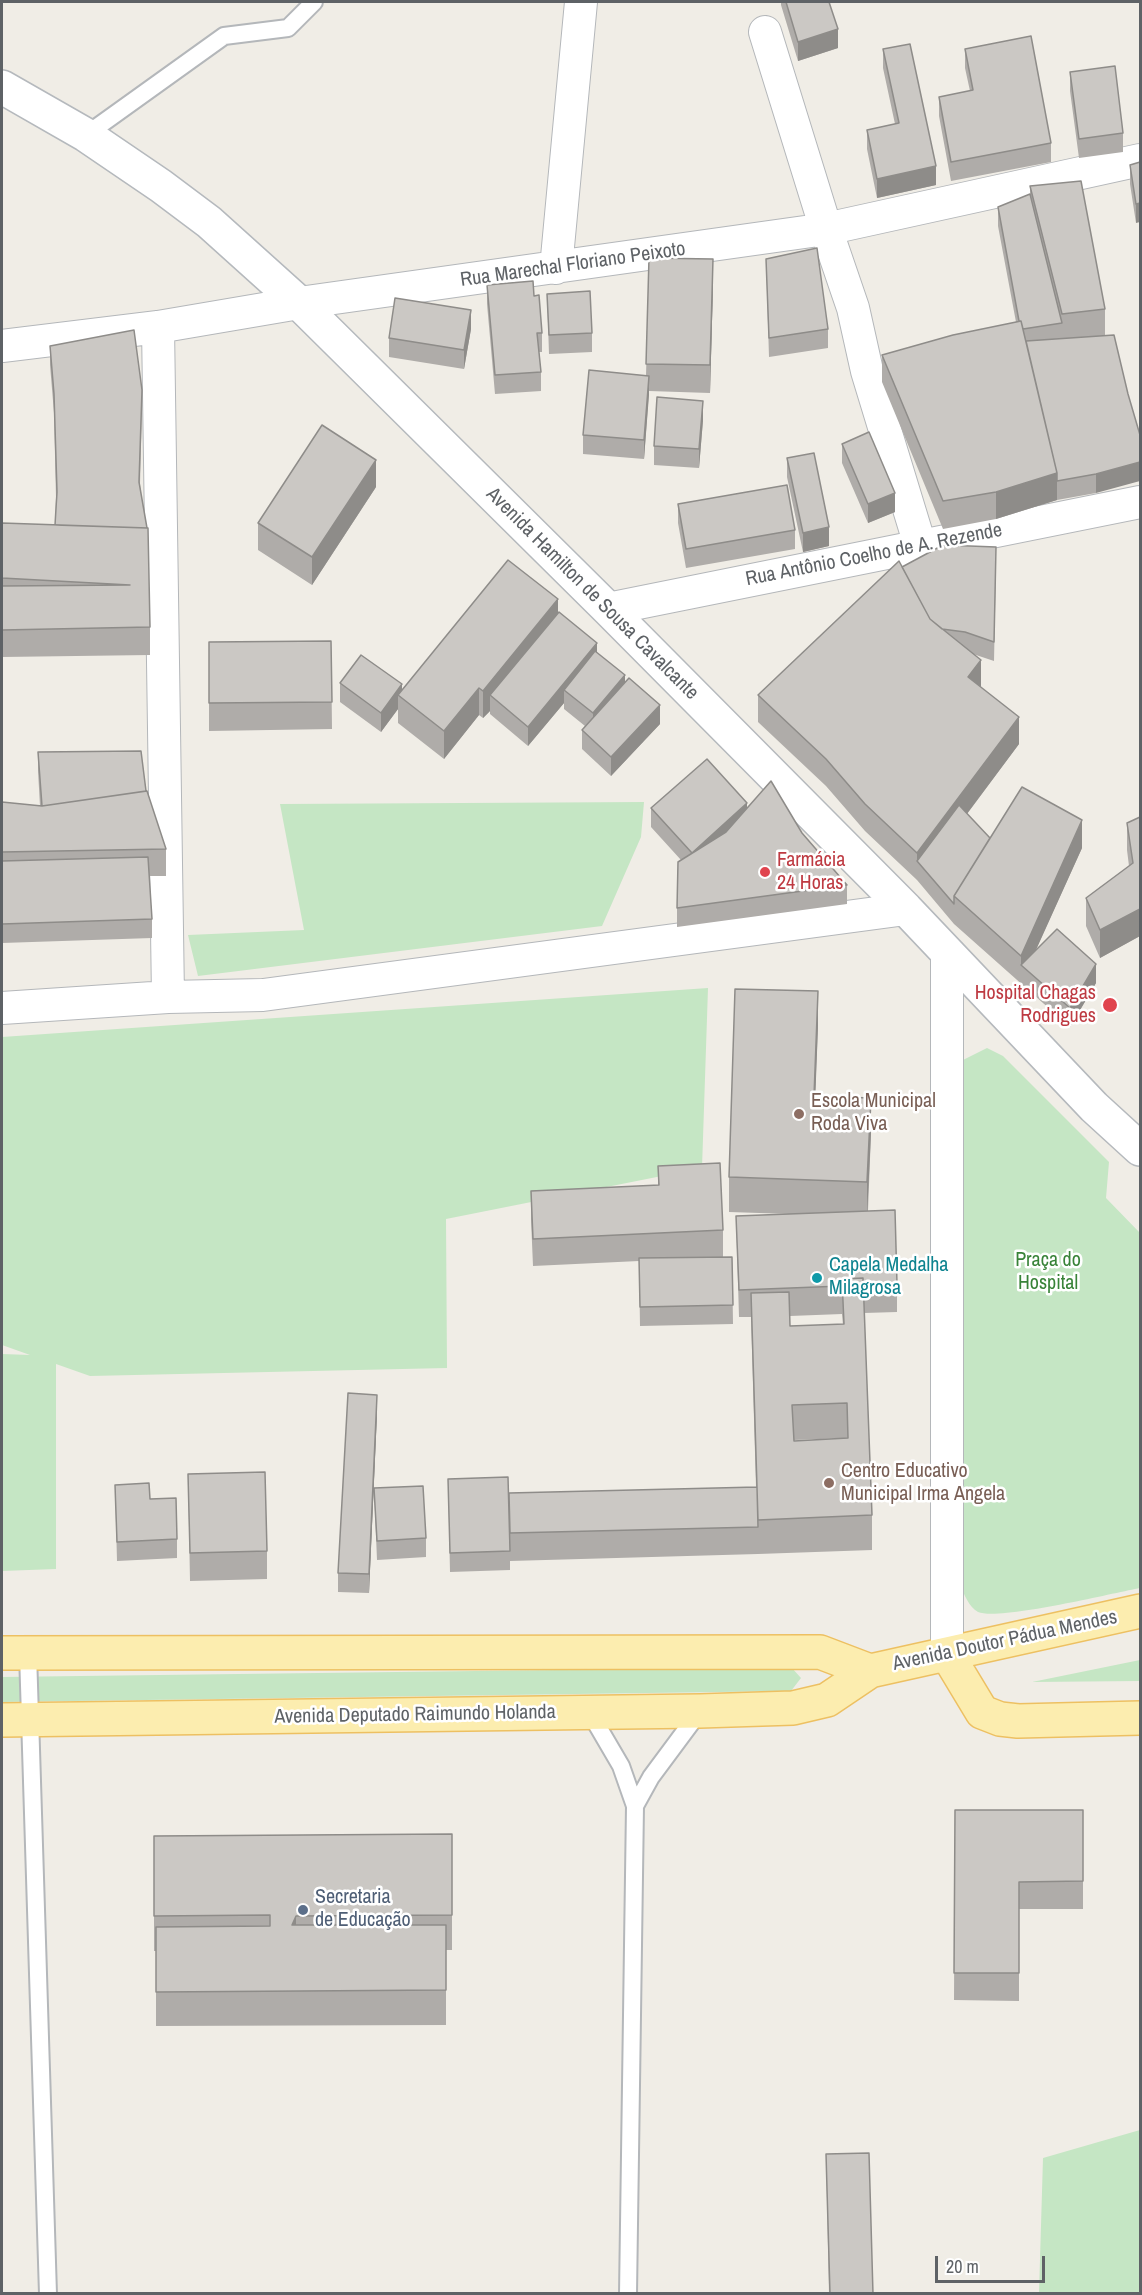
<!DOCTYPE html>
<html>
<head>
<meta charset="utf-8">
<style>
	body { margin:0 }
	#map { position:relative; width:1142px; height:2295px; overflow:hidden; background:#f0ede6; font-family:"Archivo Narrow",sans-serif }
	canvas { display:block }
	.frame { position:absolute; inset:0; border:3px solid #5e6266; pointer-events:none }
	.scale { position:absolute; left:935px; top:2256px; width:110px; height:27px; box-sizing:border-box; border:3px solid #5e6266; border-top:0; padding-left:8px; font-size:18px; line-height:21px; white-space:nowrap; color:#5e6266; -webkit-text-stroke:4px #fff; paint-order:stroke }
</style>
</head>
<body>
<div id="map">
<canvas width="1142" height="2295"></canvas>
<div class="frame"></div>
<div class="scale">20 m</div>
</div>
<script>
const g = document.querySelector('canvas').getContext('2d');
g.lineJoin = 'round';
function fill(path, color) { g.fillStyle = color; g.fill(path, 'evenodd'); }
function stroke(path, color, width, dash) { g.strokeStyle = color; g.lineWidth = width; g.lineCap = dash ? 'butt' : 'round'; g.setLineDash(dash || []); g.stroke(path); }
function write(font, color, halo, rows, align = 'center') {
  g.font = font + ' "Archivo Narrow",sans-serif'; g.lineWidth = 5; g.setLineDash([]); g.textBaseline = 'middle'; g.strokeStyle = halo; g.fillStyle = color; for (const [text, x, y, turn = 0] of rows) {
    g.save(); g.translate(x, y); g.rotate((+turn || 0) * Math.PI / 180); g.textAlign = isNaN(turn) ? turn : align; if (halo) g.strokeText(text, 0, 0); g.fillText(text, 0, 0); g.restore();
  }
}
fill(new Path2D(`
	M 644,802 L 641,837 L 602,926 L 198,976 L 188,935 L 304,930 L 280,804 Z
	M 708,988 L 702,1168 L 446,1219 L 447,1368 L 90,1376 L 56,1364 L 56,1569 L 2,1571 L 2,1354 L 30,1355 L 2,1345 L 2,1037 Z
	M 987,1048 L 1003,1056 L 1109,1162 L 1106,1198 L 1140,1233 L 1140,1588 C 1113,1593 999,1621 978,1612 C 969,1607 964,1594 960,1585 L 961,1061 Z
	M 1140,1660 L 1140,1681 L 1032,1682 Z
	M 791,1667 L 801,1678 L 791,1691 L 2,1702 L 2,1677 Z
	M 1140,2130 L 1140,2293 L 1039,2293 L 1043,2158 Z`), '#c5e6c4');
const service = new Path2D(`
	M 86,135 L 224,36 L 288,28 L 314,2
	M 28,1653 L 48,2294
	M 590,1713 L 621,1766 L 635,1806 L 651,1777 L 700,1711
	M 628,2294 L 635,1806`);
const minor = new Path2D(`
	M 765,32 L 826,229 L 853,308 L 867,371 L 920,545
	M 556,268 L 581,2
	M 158,327 L 168,997
	M 2,346 L 158,327 L 299,303 L 826,229 L 1140,160
	M 608,609 L 1140,502
	M 2,1008 L 168,997 L 263,995 L 906,909
	M 947,1654 L 947,953`);
const secondary = new Path2D(`
	M 2,87 L 86,135 L 161,186 L 209,222 L 299,303 L 608,609 L 906,909 L 1094,1107 L 1140,1149`);
const primary = new Path2D(`
	M 2,1653 L 820,1652 L 870,1671
	M 947,1654 L 982,1712 L 1000,1719 L 1018,1721 L 1140,1718
	M 2,1720 L 700,1711 L 793,1708 L 827,1700 L 870,1671 L 1140,1611`);
stroke(service, '#b4b7ba', 20);
stroke(minor, '#b4b7ba', 34);
stroke(secondary, '#b5b9bd', 36);
stroke(primary, '#edc062', 36);
stroke(service, '#fff', 16);
stroke(minor, '#fff', 32);
stroke(secondary, '#fff', 33);
stroke(primary, '#fcedaf', 33);
fill(new Path2D(`
	M 781,2 L 829,2 L 838,48 L 798,61 L 781,5 Z
	M 883,49 L 936,185 L 877,198 L 867,149 L 867,130 L 895,124 L 883,68 Z
	M 965,49 L 1051,143 L 1051,162 L 951,181 L 939,116 L 939,97 L 970,91 L 965,68 Z
	M 1070,72 L 1123,133 L 1123,152 L 1079,158 L 1070,91 Z
	M 1140,162 L 1136,223 L 1130,184 L 1130,165 Z
	M 1030,186 L 1105,309 L 1105,335 L 1096,493 L 1057,500 L 996,519 L 943,529 L 882,382 L 882,355 L 1016,322 L 998,226 L 998,207 L 1030,194 Z
	M 649,258 L 713,286 L 710,393 L 649,391 L 644,459 L 583,454 L 583,435 L 646,376 Z
	M 766,259 L 828,329 L 828,348 L 769,357 Z
	M 487,285 L 534,296 L 542,333 L 542,352 L 539,352 L 541,372 L 541,391 L 495,394 L 487,304 Z
	M 547,294 L 592,333 L 592,352 L 549,354 Z
	M 471,329 L 464,369 L 389,357 L 389,338 Z
	M 50,346 L 142,409 L 140,484 L 150,627 L 150,655 L 2,657 L 2,523 L 55,525 L 56,498 L 54,413 L 50,365 Z
	M 703,420 L 699,468 L 654,465 L 654,446 Z
	M 842,444 L 895,512 L 868,523 L 842,463 Z
	M 787,458 L 829,546 L 803,552 L 787,477 Z
	M 376,487 L 312,585 L 258,550 L 258,523 Z
	M 678,504 L 795,530 L 795,549 L 686,568 L 678,523 Z
	M 996,566 L 994,661 L 973,654 L 981,687 L 1019,744 L 967,814 L 990,838 L 1082,848 L 1036,949 L 1096,983 L 1070,1027 L 954,924 L 917,880 L 865,831 L 826,786 L 758,722 L 758,695 L 902,567 Z
	M 558,613 L 597,653 L 660,724 L 611,776 L 582,749 L 582,730 L 585,726 L 564,709 L 564,703 L 528,746 L 490,714 L 490,711 L 483,718 L 479,715 L 444,759 L 398,723 L 398,709 L 381,732 L 340,702 L 340,683 L 402,691 Z
	M 331,641 L 332,729 L 209,731 L 209,642 Z
	M 38,752 L 146,791 L 166,849 L 166,876 L 149,876 L 152,919 L 152,938 L 2,943 L 2,802 L 40,806 L 38,771 Z
	M 651,808 L 747,809 L 802,833 L 847,885 L 847,904 L 677,927 L 677,908 L 681,860 L 651,827 Z
	M 1140,817 L 1140,936 L 1100,958 L 1086,926 L 1086,898 L 1129,866 L 1127,850 L 1127,823 Z
	M 818,1026 L 815,1097 L 871,1133 L 868,1211 L 897,1284 L 897,1312 L 864,1313 L 872,1515 L 872,1550 L 758,1554 L 510,1561 L 510,1557 L 510,1570 L 450,1572 L 448,1479 L 509,1504 L 756,1487 L 751,1317 L 739,1317 L 736,1216 L 790,1214 L 729,1212 L 729,1177 ZM 842,1314 L 843,1325 L 790,1326 L 790,1316 ZM 847,1438 L 794,1441 L 794,1440 Z
	M 658,1166 L 723,1230 L 723,1257 L 732,1257 L 733,1324 L 640,1326 L 639,1261 L 533,1266 L 531,1219 L 531,1191 L 658,1185 Z
	M 377,1414 L 369,1593 L 338,1592 L 338,1573 Z
	M 188,1474 L 267,1551 L 267,1579 L 190,1581 Z
	M 115,1485 L 150,1499 L 177,1539 L 177,1558 L 117,1561 Z
	M 374,1488 L 426,1538 L 426,1557 L 377,1560 Z
	M 955,1810 L 1083,1810 L 1083,1909 L 1019,1909 L 1019,2001 L 954,2000 Z
	M 452,1834 L 452,1950 L 446,1950 L 446,2025 L 156,2026 L 156,1951 L 154,1951 L 154,1836 Z
	M 826,2154 L 873,2294 L 829,2294 Z`), '#afaca9');
fill(new Path2D(`
	M 838,29 L 838,48 L 798,61 L 798,42 Z
	M 936,166 L 936,185 L 877,198 L 877,179 Z
	M 1140,203 L 1140,222 L 1136,223 L 1136,204 Z
	M 713,259 L 713,286 L 710,393 L 710,365 Z
	M 471,310 L 471,329 L 464,369 L 464,350 Z
	M 649,376 L 649,395 L 644,459 L 644,440 Z
	M 703,401 L 703,420 L 699,468 L 699,449 Z
	M 376,460 L 376,487 L 312,585 L 312,557 Z
	M 1140,462 L 1140,481 L 1096,493 L 1096,474 Z
	M 1057,473 L 1057,500 L 996,519 L 996,492 Z
	M 895,493 L 895,512 L 868,523 L 868,504 Z
	M 829,527 L 829,546 L 803,552 L 803,533 Z
	M 558,599 L 558,626 L 490,695 L 490,711 L 483,718 L 483,691 Z
	M 597,643 L 597,662 L 564,690 L 564,703 L 528,746 L 528,727 Z
	M 981,660 L 981,687 L 968,677 Z
	M 625,675 L 625,694 L 593,732 L 593,713 Z
	M 402,684 L 402,698 L 398,695 L 398,709 L 381,732 L 381,713 Z
	M 479,688 L 479,715 L 444,759 L 444,731 Z
	M 660,705 L 660,724 L 611,776 L 611,757 Z
	M 1019,717 L 1019,744 L 925,870 L 917,861 L 917,853 Z
	M 747,803 L 747,822 L 692,853 Z
	M 1082,820 L 1082,848 L 1027,970 L 1021,965 L 1021,956 Z
	M 1140,909 L 1140,936 L 1100,958 L 1100,930 Z
	M 1096,964 L 1096,983 L 1070,1027 L 1070,1008 Z
	M 818,991 L 818,1026 L 814,1131 L 814,1096 Z
	M 871,1098 L 871,1133 L 867,1217 L 867,1182 Z
	M 377,1395 L 377,1414 L 369,1593 L 369,1574 Z
	M 296,1916 L 296,1950 L 292,1925 Z`), '#8e8c89');
const building = new Path2D(`
	M 786,2 L 829,2 L 838,29 L 798,42 Z
	M 1031,36 L 1051,143 L 951,162 L 939,97 L 973,90 L 965,49 Z
	M 910,44 L 936,166 L 877,179 L 867,130 L 899,123 L 883,49 Z
	M 1115,66 L 1123,133 L 1079,139 L 1070,72 Z
	M 1140,162 L 1140,203 L 1136,204 L 1130,165 Z
	M 1081,181 L 1105,309 L 1062,314 L 1030,186 Z
	M 1030,194 L 1062,323 L 1023,329 L 1021,321 L 1019,321 L 998,207 Z
	M 817,248 L 828,329 L 769,338 L 766,259 Z
	M 649,258 L 713,259 L 710,365 L 646,364 Z
	M 533,281 L 534,296 L 539,295 L 542,333 L 537,333 L 541,372 L 495,375 L 487,285 Z
	M 590,291 L 592,333 L 549,335 L 547,294 Z
	M 395,298 L 471,310 L 464,350 L 389,338 Z
	M 1021,321 L 1057,473 L 996,492 L 943,501 L 882,355 L 953,335 Z
	M 134,330 L 142,390 L 139,482 L 147,528 L 55,525 L 57,492 L 54,394 L 50,346 Z
	M 1114,335 L 1128,394 L 1140,435 L 1140,462 L 1096,474 L 1057,481 L 1057,473 L 1026,341 Z
	M 589,370 L 649,376 L 644,440 L 583,435 Z
	M 657,397 L 703,401 L 699,449 L 654,446 Z
	M 322,425 L 376,460 L 312,557 L 258,523 Z
	M 869,432 L 895,493 L 868,504 L 842,444 Z
	M 814,453 L 829,527 L 803,533 L 787,458 Z
	M 787,485 L 795,530 L 686,549 L 678,504 Z
	M 2,523 L 148,528 L 150,627 L 2,630 L 2,586 L 130,585 L 2,578 Z
	M 943,545 L 996,547 L 994,642 L 965,632 L 942,629 L 930,619 L 902,567 Z
	M 508,560 L 558,599 L 483,691 L 479,688 L 444,731 L 398,695 Z
	M 899,561 L 930,619 L 981,660 L 968,677 L 1019,717 L 917,853 L 865,804 L 826,759 L 758,695 Z
	M 559,612 L 597,643 L 528,727 L 490,695 Z
	M 331,641 L 332,702 L 209,703 L 209,642 Z
	M 595,651 L 625,675 L 593,713 L 564,690 Z
	M 361,655 L 402,684 L 381,713 L 340,683 Z
	M 629,678 L 660,705 L 611,757 L 582,730 Z
	M 141,751 L 146,791 L 42,806 L 38,752 Z
	M 707,759 L 747,803 L 692,853 L 651,808 Z
	M 771,781 L 802,833 L 847,885 L 677,908 L 678,862 L 726,832 Z
	M 1022,787 L 1082,820 L 1021,956 L 954,896 Z
	M 147,791 L 166,849 L 2,852 L 2,802 L 42,806 Z
	M 959,805 L 990,838 L 954,896 L 954,904 L 917,861 Z
	M 1140,817 L 1140,909 L 1100,930 L 1086,898 L 1133,863 L 1127,823 Z
	M 148,857 L 152,919 L 2,924 L 2,861 Z
	M 1057,929 L 1096,964 L 1070,1008 L 1021,965 Z
	M 735,989 L 818,991 L 814,1096 L 871,1098 L 867,1182 L 729,1177 Z
	M 720,1163 L 723,1230 L 533,1239 L 531,1191 L 659,1185 L 658,1166 Z
	M 895,1210 L 897,1284 L 863,1286 L 863,1278 L 842,1279 L 842,1286 L 739,1290 L 736,1216 Z
	M 732,1257 L 733,1305 L 640,1307 L 639,1258 Z
	M 863,1278 L 872,1515 L 758,1520 L 751,1293 L 789,1292 L 790,1326 L 844,1324 L 842,1279 ZM 847,1403 L 848,1438 L 794,1441 L 792,1405 Z
	M 348,1393 L 377,1395 L 369,1574 L 338,1573 Z
	M 265,1472 L 267,1551 L 190,1553 L 188,1474 Z
	M 508,1477 L 510,1551 L 450,1553 L 448,1479 Z
	M 149,1483 L 150,1499 L 176,1498 L 177,1539 L 117,1542 L 115,1485 Z
	M 423,1486 L 426,1538 L 377,1541 L 374,1488 Z
	M 757,1487 L 758,1527 L 510,1533 L 509,1493 Z
	M 955,1810 L 1083,1810 L 1083,1881 L 1019,1882 L 1019,1973 L 954,1973 Z
	M 452,1834 L 452,1915 L 296,1916 L 292,1925 L 446,1925 L 446,1990 L 156,1992 L 156,1927 L 270,1926 L 270,1915 L 154,1916 L 154,1836 Z
	M 869,2153 L 873,2294 L 830,2294 L 826,2154 Z`);
fill(building, '#cbc8c4');
stroke(building, '#8e8c89', 1.5);
for (const [x, y, r, color] of [
	[765,872,6,"#e0444e"],
	[1110,1005,8,"#e0444e"],
	[799,1114,6,"#8d6e63"],
	[817,1278,6,"#0f9aa8"],
	[829,1483,6,"#8d6e63"],
	[303,1910,6,"#5c6f8a"]
]) { const dot = new Path2D(); dot.arc(x, y, r, 0, 2 * Math.PI); g.fillStyle = color; g.fill(dot); stroke(dot, '#fff', 2); }
write('20px', '#5e6266', '#fff', [
	["Rua Marechal Floriano Peixoto",573,265,-8],
	["Rua Antônio Coelho de A. Rezende",874,555,-11],
	["Avenida Hamilton de Sousa Cavalcante",592,594,45],
	["Avenida Doutor Pádua Mendes",1005,1641,-12],
	["Avenida Deputado Raimundo Holanda",415,1715,-1]
]);
write('20px', '#be3a42', '#fff', [
	["Farmácia",777,861],
	["24 Horas",777,884],
	["Hospital Chagas",1096,994,"right"],
	["Rodrigues",1096,1017,"right"]
], 'left');
write('20px', '#785e54', '#fff', [
	["Escola Municipal",811,1102],
	["Roda Viva",811,1125],
	["Centro Educativo",841,1472],
	["Municipal Irma Angela",841,1495]
], 'left');
write('20px', '#388338', '#fff', [
	["Praça do",1048,1261],
	["Hospital",1048,1284]
]);
write('20px', '#0d838f', '#fff', [
	["Capela Medalha",829,1266],
	["Milagrosa",829,1289]
], 'left');
write('20px', '#4e5e75', '#fff', [
	["Secretaria",315,1898],
	["de Educação",315,1921]
], 'left');
</script>
</body>
</html>
